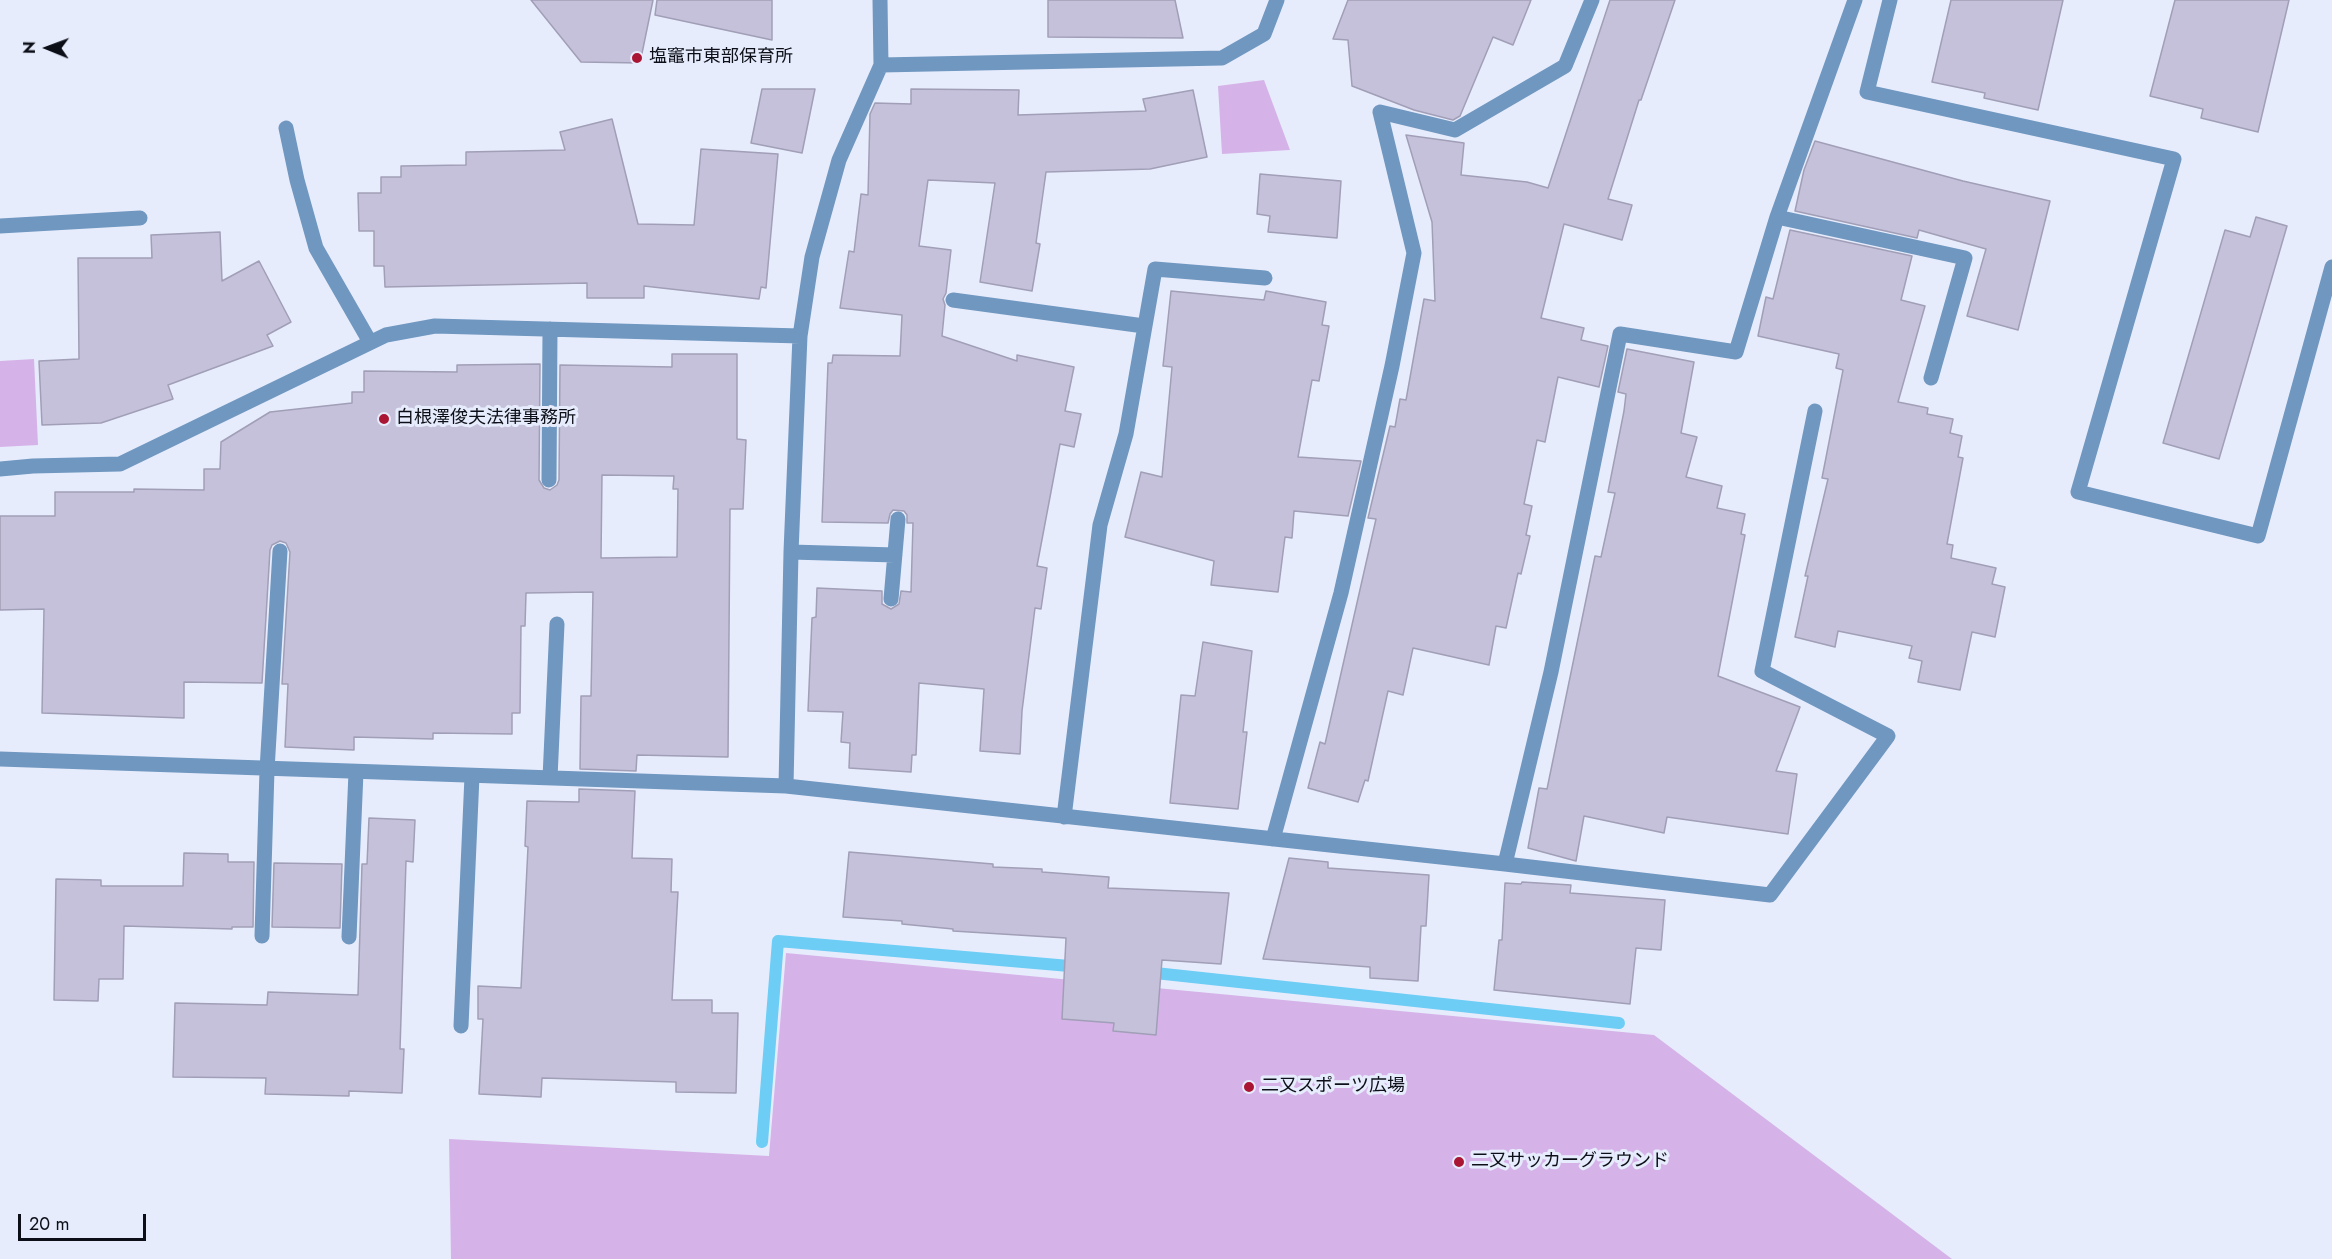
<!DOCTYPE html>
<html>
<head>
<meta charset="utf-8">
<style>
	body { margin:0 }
	#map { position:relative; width:2332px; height:1259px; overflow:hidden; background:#e7ecfc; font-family:Jost,sans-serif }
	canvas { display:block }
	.north { position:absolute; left:18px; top:18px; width:60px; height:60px; -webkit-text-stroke:4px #e7ecfc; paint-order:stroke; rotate:271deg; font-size:16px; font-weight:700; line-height:24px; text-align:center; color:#0c0f18 }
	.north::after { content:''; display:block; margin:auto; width:21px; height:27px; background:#0c0f18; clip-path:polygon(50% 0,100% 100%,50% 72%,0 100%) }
	.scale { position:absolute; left:18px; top:1214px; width:128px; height:27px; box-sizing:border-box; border:3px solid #0c0f18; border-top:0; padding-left:8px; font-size:18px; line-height:21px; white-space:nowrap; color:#0c0f18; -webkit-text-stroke:4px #e7ecfc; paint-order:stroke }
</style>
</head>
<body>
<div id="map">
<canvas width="2332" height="1259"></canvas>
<div class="north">N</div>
<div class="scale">20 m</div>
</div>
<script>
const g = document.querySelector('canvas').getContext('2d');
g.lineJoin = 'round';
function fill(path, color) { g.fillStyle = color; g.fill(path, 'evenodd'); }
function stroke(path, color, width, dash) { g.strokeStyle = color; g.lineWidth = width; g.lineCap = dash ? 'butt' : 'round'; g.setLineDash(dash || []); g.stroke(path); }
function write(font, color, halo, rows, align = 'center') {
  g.font = font + ' Jost,"Noto Sans JP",sans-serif'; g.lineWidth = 6; g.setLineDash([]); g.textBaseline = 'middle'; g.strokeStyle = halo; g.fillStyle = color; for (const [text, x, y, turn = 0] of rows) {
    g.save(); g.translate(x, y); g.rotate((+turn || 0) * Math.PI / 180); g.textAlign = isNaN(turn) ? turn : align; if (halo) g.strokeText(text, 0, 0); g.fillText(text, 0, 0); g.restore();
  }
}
fill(new Path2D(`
	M 1264,80 L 1290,150 L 1222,154 L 1218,86 Z
	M 34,359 L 38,445 L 0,447 L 0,361 Z
	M 786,953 L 1654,1035 L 1952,1259 L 451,1259 L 449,1139 L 769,1156 Z`), '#d5b3e8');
stroke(new Path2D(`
	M 1146,972 L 1619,1023
	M 762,1142 L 778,941 L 1081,967`), '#6dcdf5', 12);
const building = new Path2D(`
	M 531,0 L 653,0 L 640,63 L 581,62 Z
	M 657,0 L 772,0 L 772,40 L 655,15 Z
	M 1048,0 L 1175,0 L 1183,38 L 1048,37 Z
	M 1348,0 L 1531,0 L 1513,45 L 1493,37 L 1460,116 L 1453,120 L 1414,110 L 1352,86 L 1348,40 L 1333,39 Z
	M 1610,0 L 1675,0 L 1641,100 L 1639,100 L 1608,199 L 1632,205 L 1622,240 L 1564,224 L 1541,318 L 1584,328 L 1581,340 L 1608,346 L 1599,387 L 1558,377 L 1545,442 L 1537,440 L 1524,504 L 1532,506 L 1526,535 L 1530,536 L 1521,574 L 1518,573 L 1506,628 L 1496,626 L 1489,665 L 1413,648 L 1403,695 L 1388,691 L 1368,781 L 1365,780 L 1358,802 L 1308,788 L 1320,742 L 1325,744 L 1376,519 L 1368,518 L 1390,426 L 1395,427 L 1400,399 L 1406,400 L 1424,299 L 1435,301 L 1432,222 L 1406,135 L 1464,143 L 1461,175 L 1527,182 L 1548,188 Z
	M 1951,0 L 2063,0 L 2038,110 L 1984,98 L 1985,93 L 1932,82 Z
	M 2175,0 L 2289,0 L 2258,132 L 2201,118 L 2203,109 L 2150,96 Z
	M 762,89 L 815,89 L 802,153 L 751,143 Z
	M 911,89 L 1019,90 L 1018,115 L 1146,111 L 1143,99 L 1193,90 L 1207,157 L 1150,169 L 1046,172 L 1036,243 L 1040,244 L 1032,291 L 980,282 L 995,183 L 928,180 L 919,246 L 951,250 L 946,293 L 943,299 L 945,305 L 942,336 L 1017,361 L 1017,355 L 1074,367 L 1065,411 L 1081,414 L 1074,447 L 1060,444 L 1037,566 L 1047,568 L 1041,609 L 1035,608 L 1022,711 L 1020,754 L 980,751 L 984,689 L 919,683 L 916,755 L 912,755 L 911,772 L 849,768 L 850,743 L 841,742 L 843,712 L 808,711 L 812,618 L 816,617 L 817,588 L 882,591 L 882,604 L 891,609 L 899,604 L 901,591 L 911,592 L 913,523 L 907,523 L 907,515 L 904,511 L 893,510 L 890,514 L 888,523 L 822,522 L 828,363 L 832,363 L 833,355 L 900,356 L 902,315 L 840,308 L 849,251 L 854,252 L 861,194 L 868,195 L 870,114 L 875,103 L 911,104 Z
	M 612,119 L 638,224 L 694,225 L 701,149 L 778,154 L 766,288 L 761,287 L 759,299 L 644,286 L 644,298 L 587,298 L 587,283 L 385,287 L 384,266 L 374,266 L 374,231 L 359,231 L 358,193 L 381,193 L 381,177 L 401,177 L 401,166 L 466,165 L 466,152 L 565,150 L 560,132 Z
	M 1815,141 L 1963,181 L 2050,201 L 2018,330 L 1967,316 L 1986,249 L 1919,230 L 1917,238 L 1795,211 L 1804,170 Z
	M 1260,174 L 1341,181 L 1337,238 L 1268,232 L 1270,216 L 1257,214 Z
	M 2256,217 L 2287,226 L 2219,459 L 2163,443 L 2225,230 L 2250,237 Z
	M 1790,230 L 1912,256 L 1901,300 L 1925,306 L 1898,402 L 1928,408 L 1927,414 L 1953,419 L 1950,433 L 1962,436 L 1958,457 L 1963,458 L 1947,544 L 1953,545 L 1951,558 L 1996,568 L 1992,584 L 2005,587 L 1995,637 L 1972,632 L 1960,690 L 1918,682 L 1922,661 L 1909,658 L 1912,646 L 1838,631 L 1835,647 L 1795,637 L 1808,576 L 1805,576 L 1828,479 L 1822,478 L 1843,370 L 1836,368 L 1839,354 L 1758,336 L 1766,297 L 1773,299 Z
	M 220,232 L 222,281 L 259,261 L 291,322 L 267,335 L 273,346 L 168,385 L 173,399 L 101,423 L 42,425 L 39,361 L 79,359 L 78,258 L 152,258 L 151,235 Z
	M 1171,291 L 1264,300 L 1266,291 L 1326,302 L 1322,325 L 1329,326 L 1319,381 L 1312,380 L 1298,457 L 1361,461 L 1348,516 L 1294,511 L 1292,538 L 1285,537 L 1278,592 L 1211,585 L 1214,561 L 1125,537 L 1141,472 L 1162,477 L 1172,367 L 1163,366 Z
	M 1627,349 L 1694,362 L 1681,433 L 1697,437 L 1686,477 L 1722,486 L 1717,508 L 1745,514 L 1741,534 L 1745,535 L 1718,676 L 1800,707 L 1776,771 L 1797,774 L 1788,834 L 1667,817 L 1664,833 L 1584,816 L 1576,861 L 1528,848 L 1539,788 L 1547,789 L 1595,556 L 1601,557 L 1615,493 L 1608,492 L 1624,411 L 1626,394 L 1618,392 Z
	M 672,354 L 737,354 L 737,439 L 746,440 L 743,509 L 730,509 L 728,757 L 637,755 L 636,771 L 580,769 L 581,696 L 591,696 L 593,592 L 526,593 L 525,626 L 521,626 L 520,713 L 512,713 L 512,734 L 433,733 L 433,739 L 354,737 L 354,750 L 285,747 L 288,684 L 282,684 L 290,552 L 286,543 L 280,541 L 272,545 L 270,550 L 262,683 L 184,682 L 184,718 L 42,713 L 44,609 L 0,610 L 0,516 L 55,516 L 55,492 L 134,492 L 134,489 L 204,490 L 204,469 L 220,469 L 221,442 L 270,412 L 352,403 L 352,392 L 364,392 L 364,371 L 457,372 L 457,365 L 540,364 L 539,480 L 544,488 L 550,490 L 557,485 L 559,480 L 560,365 L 672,367 ZM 602,475 L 674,476 L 673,489 L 678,489 L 677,557 L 601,558 Z
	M 1203,642 L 1252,651 L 1243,732 L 1247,732 L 1238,809 L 1170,803 L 1181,695 L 1195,696 Z
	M 579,789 L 635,791 L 632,858 L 672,859 L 671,892 L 678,892 L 672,1000 L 712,1000 L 712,1013 L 738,1013 L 736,1093 L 676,1092 L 676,1082 L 542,1078 L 541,1097 L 479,1094 L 483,1019 L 478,1019 L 478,986 L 521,988 L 528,847 L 525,846 L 527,801 L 579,802 Z
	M 369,818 L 415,820 L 413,862 L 406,861 L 400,1049 L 404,1049 L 402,1093 L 349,1091 L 349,1096 L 265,1094 L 266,1078 L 173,1077 L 175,1003 L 267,1005 L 268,992 L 358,995 L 362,864 L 367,864 Z
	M 849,852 L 993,864 L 993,867 L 1042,869 L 1042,872 L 1109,877 L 1108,888 L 1229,893 L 1221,964 L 1162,960 L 1156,1035 L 1113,1031 L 1114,1023 L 1062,1019 L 1066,938 L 953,931 L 953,929 L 902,924 L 902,921 L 843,917 Z
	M 184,853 L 228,854 L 228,862 L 254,862 L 253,927 L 232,927 L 232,929 L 124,926 L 123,979 L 99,979 L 98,1001 L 54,1000 L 56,879 L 101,880 L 101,886 L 183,886 Z
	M 1289,858 L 1328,862 L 1328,868 L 1429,875 L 1426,926 L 1421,926 L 1418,981 L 1370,978 L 1370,967 L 1263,959 Z
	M 274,863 L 342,864 L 340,928 L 272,927 Z
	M 1522,882 L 1571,885 L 1570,893 L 1665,900 L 1661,950 L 1636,948 L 1630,1004 L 1494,990 L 1499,940 L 1502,940 L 1505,883 L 1521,884 Z`);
fill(building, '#c5c1db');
stroke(building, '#a19eb7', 1.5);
stroke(new Path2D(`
	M 1890,0 L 1867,92 L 2174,159 L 2078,492 L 2258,536 L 2332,267
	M 286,128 L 297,180 L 316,248 L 370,342`), '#6f97c0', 15);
stroke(new Path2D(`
	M 881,65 L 1222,58 L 1264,34 L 1277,0
	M 1777,217 L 1965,258 L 1931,378
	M 0,226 L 140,218
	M 953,300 L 1144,326
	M 0,469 L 33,466 L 120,464 L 386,335 L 435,326 L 800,336
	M 549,480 L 550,329
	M 791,552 L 895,555
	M 891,599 L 898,519
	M 0,759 L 786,786 L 1505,864 L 1770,895 L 1888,736 L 1762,671 L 1815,411
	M 550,778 L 557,624
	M 786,786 L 791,552 L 800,336 L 812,257 L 839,160 L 881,65 L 880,0
	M 1064,817 L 1100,525 L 1126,434 L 1155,269 L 1265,278
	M 1273,839 L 1341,593 L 1392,366 L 1414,253 L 1380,112 L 1455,130 L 1565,66 L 1592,0
	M 1505,864 L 1551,672 L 1620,334 L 1736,352 L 1777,217 L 1855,0
	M 262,936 L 267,770 L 280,551
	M 349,937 L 356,772
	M 461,1026 L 472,776`), '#6f97c0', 15);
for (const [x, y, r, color] of [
	[637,58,6,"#ab1534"],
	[384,419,6,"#ab1534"],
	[1249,1087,6,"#ab1534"],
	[1459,1162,6,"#ab1534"]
]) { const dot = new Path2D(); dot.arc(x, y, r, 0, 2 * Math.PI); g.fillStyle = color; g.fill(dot); stroke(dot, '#e7ecfc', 2); }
write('18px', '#0c0f18', '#e7ecfc', [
	["塩竈市東部保育所",649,58],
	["白根澤俊夫法律事務所",396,419],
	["二又スポーツ広場",1261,1087],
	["二又サッカーグラウンド",1471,1162]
], 'left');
</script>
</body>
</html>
